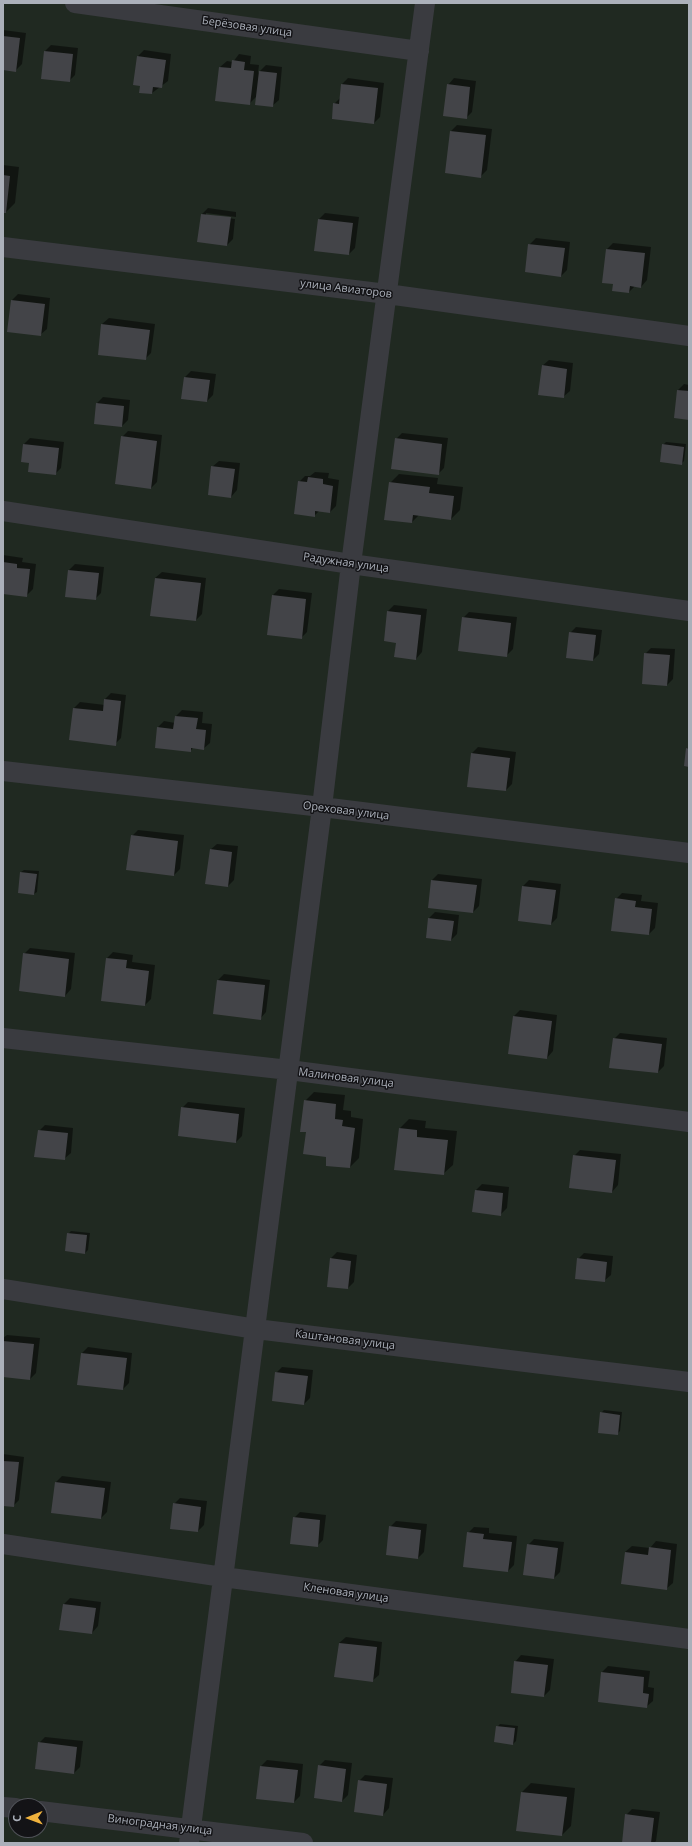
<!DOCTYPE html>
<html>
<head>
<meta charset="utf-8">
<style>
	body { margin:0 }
	#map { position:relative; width:692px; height:1846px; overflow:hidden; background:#19191b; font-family:"Open Sans",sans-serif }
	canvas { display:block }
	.frame { position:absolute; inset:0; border:4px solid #abb0ba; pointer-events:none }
	.north { position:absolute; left:8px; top:1798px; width:40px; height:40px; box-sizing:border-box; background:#131316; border:1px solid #505258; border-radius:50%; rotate:269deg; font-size:11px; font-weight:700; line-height:16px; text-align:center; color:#abb0ba }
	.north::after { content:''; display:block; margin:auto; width:14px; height:18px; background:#efb23d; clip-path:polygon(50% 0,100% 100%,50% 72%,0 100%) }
</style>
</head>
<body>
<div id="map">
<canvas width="692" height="1846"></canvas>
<div class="frame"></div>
<div class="north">С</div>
</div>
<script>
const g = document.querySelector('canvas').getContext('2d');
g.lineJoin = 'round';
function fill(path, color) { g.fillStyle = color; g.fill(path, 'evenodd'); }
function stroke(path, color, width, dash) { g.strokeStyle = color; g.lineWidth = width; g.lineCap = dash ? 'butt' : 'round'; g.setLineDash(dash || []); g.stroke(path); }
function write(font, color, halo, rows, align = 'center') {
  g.font = font + ' "Open Sans",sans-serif'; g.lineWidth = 3; g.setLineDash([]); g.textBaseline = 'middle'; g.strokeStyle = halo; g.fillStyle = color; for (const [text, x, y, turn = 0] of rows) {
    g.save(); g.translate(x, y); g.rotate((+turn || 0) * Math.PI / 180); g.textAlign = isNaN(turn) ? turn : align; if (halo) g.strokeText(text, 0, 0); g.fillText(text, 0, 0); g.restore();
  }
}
fill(new Path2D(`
	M 3,3 L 689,3 L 689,1843 L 3,1843 ZM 16,1806 L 40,1806 L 40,1830 L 16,1830 Z`), '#202921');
fill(new Path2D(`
	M 3,30 L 26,33 L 22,64 L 16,70 L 3,69 Z
	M 51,45 L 78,48 L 75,75 L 69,81 L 42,78 L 45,51 Z
	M 144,50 L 171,54 L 168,81 L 152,93 L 138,56 Z
	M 239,54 L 251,56 L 250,64 L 259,65 L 258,73 L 266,65 L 282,67 L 279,100 L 272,106 L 257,96 L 249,104 L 220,67 L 227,61 L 233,62 Z
	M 348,78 L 384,83 L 380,117 L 374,123 L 334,104 L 340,98 L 342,84 Z
	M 454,78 L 476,81 L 472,112 L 466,118 L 448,85 Z
	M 457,125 L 492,129 L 487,170 L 481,176 L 451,131 Z
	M 3,165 L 19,167 L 15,203 L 6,212 L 3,212 Z
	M 208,208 L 236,212 L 236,217 L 206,213 L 206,215 L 235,219 L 233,239 L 227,245 L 202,214 Z
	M 325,213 L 359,217 L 355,248 L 349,254 L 315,250 L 319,219 Z
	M 536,238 L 570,242 L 567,270 L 561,276 L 529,245 Z
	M 613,243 L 651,247 L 647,280 L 641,287 L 635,286 L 629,292 L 614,283 L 607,249 Z
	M 18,294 L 50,298 L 47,329 L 40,335 L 11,301 Z
	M 109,318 L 155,324 L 151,353 L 145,359 L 102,324 Z
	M 549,360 L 573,363 L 570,391 L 563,397 L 542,366 Z
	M 191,371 L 216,374 L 213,395 L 207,401 L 185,377 Z
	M 684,384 L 689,385 L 689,419 L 678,390 Z
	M 103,397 L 130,400 L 128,420 L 122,426 L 97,403 Z
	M 128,431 L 162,435 L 157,482 L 151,488 L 122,437 Z
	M 402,433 L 448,438 L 444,468 L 438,474 L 396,439 Z
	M 30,438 L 64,442 L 61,468 L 55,474 L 30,462 L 24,444 Z
	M 666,442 L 686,444 L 684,461 L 681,464 L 663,445 Z
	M 219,461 L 240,463 L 237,490 L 231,497 L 212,467 Z
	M 315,472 L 329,473 L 328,478 L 339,480 L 336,506 L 330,512 L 320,510 L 314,516 L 299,482 L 305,476 L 310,476 Z
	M 399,474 L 438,478 L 437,484 L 463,487 L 460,510 L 451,519 L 419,515 L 412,522 L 390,483 Z
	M 3,555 L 23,558 L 22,562 L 36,564 L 33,589 L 27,595 L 3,593 Z
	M 75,564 L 104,567 L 101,593 L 95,599 L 66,596 L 69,570 Z
	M 162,572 L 206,578 L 202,614 L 196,620 L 155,578 Z
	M 279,589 L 312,593 L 307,632 L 301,638 L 273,595 Z
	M 394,605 L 427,609 L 422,652 L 416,659 L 397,642 L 385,640 L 388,611 Z
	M 469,612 L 517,617 L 513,649 L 507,655 L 463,618 Z
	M 576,627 L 602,630 L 599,654 L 593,660 L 570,633 Z
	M 651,648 L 675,649 L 673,679 L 667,685 L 645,654 Z
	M 111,693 L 126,695 L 121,738 L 115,744 L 74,708 L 80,702 L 105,705 L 105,699 Z
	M 182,710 L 203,712 L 202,723 L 212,724 L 210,743 L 203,749 L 193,748 L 190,751 L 158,727 L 164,721 L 175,723 L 176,716 Z
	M 478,747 L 516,752 L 512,784 L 506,790 L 472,753 Z
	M 138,830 L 184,835 L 180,869 L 174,875 L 132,836 Z
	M 217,844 L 238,846 L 234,880 L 228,886 L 210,850 Z
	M 24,870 L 39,871 L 37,892 L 34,894 L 21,872 Z
	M 438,874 L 482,879 L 479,906 L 473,912 L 429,907 L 432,880 Z
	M 529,880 L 561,884 L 557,918 L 551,924 L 523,886 Z
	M 622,893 L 642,895 L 641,901 L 658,903 L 655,928 L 649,934 L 616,899 Z
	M 435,912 L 459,915 L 457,934 L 451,940 L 427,937 L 429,918 Z
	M 30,948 L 75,953 L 71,989 L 65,996 L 24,954 Z
	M 113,952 L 133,955 L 132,962 L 155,965 L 151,999 L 145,1005 L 107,958 Z
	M 224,974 L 270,980 L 266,1012 L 260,1019 L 218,980 Z
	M 520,1010 L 557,1015 L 553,1051 L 547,1058 L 514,1016 Z
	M 620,1033 L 667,1038 L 664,1066 L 658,1072 L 614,1039 Z
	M 314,1092 L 345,1095 L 343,1110 L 351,1111 L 351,1117 L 363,1119 L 359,1158 L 350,1167 L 307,1131 L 305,1101 Z
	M 188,1102 L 245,1108 L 242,1136 L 236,1142 L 182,1108 Z
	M 409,1119 L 426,1121 L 425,1128 L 457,1131 L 453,1165 L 443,1174 L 395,1169 L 400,1128 Z
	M 45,1125 L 73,1128 L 71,1153 L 64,1159 L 39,1131 Z
	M 580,1150 L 621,1154 L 618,1185 L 612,1192 L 574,1156 Z
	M 482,1184 L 509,1187 L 507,1208 L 500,1215 L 476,1190 Z
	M 71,1231 L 90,1233 L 88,1250 L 85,1253 L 68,1234 Z
	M 337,1252 L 357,1255 L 354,1282 L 348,1288 L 331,1258 Z
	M 584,1253 L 613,1256 L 611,1275 L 604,1281 L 578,1259 Z
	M 7,1335 L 40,1338 L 36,1373 L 30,1379 L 3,1376 L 3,1338 Z
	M 88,1347 L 132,1353 L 129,1383 L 123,1389 L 82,1353 Z
	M 282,1367 L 313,1370 L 310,1398 L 304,1404 L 276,1373 Z
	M 604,1410 L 622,1412 L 620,1431 L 617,1434 L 601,1413 Z
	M 3,1454 L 24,1457 L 19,1500 L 13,1506 L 3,1505 Z
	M 62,1476 L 111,1482 L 107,1512 L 101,1518 L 52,1512 L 56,1482 Z
	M 180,1498 L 207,1501 L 204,1525 L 198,1531 L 174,1504 Z
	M 300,1512 L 326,1515 L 323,1540 L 317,1546 L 294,1518 Z
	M 396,1521 L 427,1524 L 424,1552 L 418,1558 L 390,1527 Z
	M 474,1527 L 489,1528 L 489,1533 L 517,1536 L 514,1565 L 508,1571 L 468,1533 Z
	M 534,1539 L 564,1542 L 560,1572 L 554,1578 L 528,1545 Z
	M 656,1541 L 677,1544 L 673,1583 L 666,1589 L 625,1552 L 632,1546 L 650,1548 Z
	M 70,1598 L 101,1602 L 98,1626 L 92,1633 L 64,1604 Z
	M 346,1637 L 382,1642 L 379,1675 L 372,1681 L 339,1643 Z
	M 521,1655 L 554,1659 L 550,1690 L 544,1696 L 515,1662 Z
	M 608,1666 L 650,1671 L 648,1687 L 654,1688 L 653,1701 L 646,1707 L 602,1672 Z
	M 500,1724 L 518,1726 L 516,1741 L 513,1744 L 497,1727 Z
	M 45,1737 L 83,1741 L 80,1767 L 74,1773 L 39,1743 Z
	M 267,1760 L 303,1764 L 300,1796 L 294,1802 L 261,1766 Z
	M 325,1760 L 352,1763 L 348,1795 L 342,1801 L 319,1766 Z
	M 365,1775 L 393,1778 L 389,1808 L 383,1815 L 359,1781 Z
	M 531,1783 L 575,1788 L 571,1826 L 562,1835 L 517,1830 L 522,1792 Z
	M 632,1809 L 660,1812 L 656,1841 L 654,1843 L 623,1843 L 626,1815 Z`), '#0007');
fill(new Path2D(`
	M 3,36 L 20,38 L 16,72 L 3,70 Z
	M 44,51 L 73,54 L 70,82 L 41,79 Z
	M 137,56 L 166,60 L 162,88 L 153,87 L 152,94 L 139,93 L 140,86 L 133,85 Z
	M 232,60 L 245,62 L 244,70 L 254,71 L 250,105 L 215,101 L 219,67 L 231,68 Z
	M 259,71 L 277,73 L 273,107 L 255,105 Z
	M 341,84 L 378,88 L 374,124 L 332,119 L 333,103 L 339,104 Z
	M 447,84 L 470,87 L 467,119 L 443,116 Z
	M 450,131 L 486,135 L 481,178 L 445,173 Z
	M 3,175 L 10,176 L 6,213 L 3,213 Z
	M 201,214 L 231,217 L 227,246 L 197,242 Z
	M 318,219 L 353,223 L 349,255 L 314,251 Z
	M 528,244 L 565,248 L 561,277 L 525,272 Z
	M 606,249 L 645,253 L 641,288 L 630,286 L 629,293 L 612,291 L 613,284 L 602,283 Z
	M 11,300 L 45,304 L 41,336 L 7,332 Z
	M 101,324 L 150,330 L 146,360 L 98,355 Z
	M 542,365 L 567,369 L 564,398 L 538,395 Z
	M 184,377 L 210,380 L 207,402 L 181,399 Z
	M 677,390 L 689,391 L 689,420 L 674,418 Z
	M 96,403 L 124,406 L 122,427 L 94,424 Z
	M 121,436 L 157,441 L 151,489 L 115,484 Z
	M 395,438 L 442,444 L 439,475 L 391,469 Z
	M 23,444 L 59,448 L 56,475 L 28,472 L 29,463 L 21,462 Z
	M 662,444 L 684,447 L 682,465 L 660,462 Z
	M 211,466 L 235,469 L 231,498 L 208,495 Z
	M 308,477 L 323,479 L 323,484 L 333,486 L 330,513 L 315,511 L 315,517 L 294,514 L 298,481 L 307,482 Z
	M 389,482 L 430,487 L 429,493 L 454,496 L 451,520 L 413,515 L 412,523 L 384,520 Z
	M 3,562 L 17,564 L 17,568 L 30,569 L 27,597 L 3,594 Z
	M 68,570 L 99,573 L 96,600 L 65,597 Z
	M 155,578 L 201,583 L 196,621 L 150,616 Z
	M 272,595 L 306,599 L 302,639 L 267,635 Z
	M 387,611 L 421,615 L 416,660 L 394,657 L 396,643 L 384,641 Z
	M 462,617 L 511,623 L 507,657 L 458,651 Z
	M 569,632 L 596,635 L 593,661 L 566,658 Z
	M 644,653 L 670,655 L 667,686 L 642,684 Z
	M 104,699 L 121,701 L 116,746 L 69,740 L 73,708 L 103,711 Z
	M 175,716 L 198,718 L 196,729 L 206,730 L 204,750 L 191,748 L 191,752 L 155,748 L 157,727 L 173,729 Z
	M 686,748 L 689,749 L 689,767 L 684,766 Z
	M 471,753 L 510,758 L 506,791 L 467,787 Z
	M 131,835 L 178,841 L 174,876 L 126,870 Z
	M 210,849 L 232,852 L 228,887 L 205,884 Z
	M 20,872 L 37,874 L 34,895 L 18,893 Z
	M 431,880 L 477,885 L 473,913 L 428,908 Z
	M 522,886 L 556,890 L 551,925 L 518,921 Z
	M 615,898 L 636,901 L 635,907 L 652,909 L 649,935 L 611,931 Z
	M 428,918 L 454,921 L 451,941 L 426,938 Z
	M 23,953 L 69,959 L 65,997 L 19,991 Z
	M 106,958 L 127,960 L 126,968 L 149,971 L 145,1006 L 101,1001 Z
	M 217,980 L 265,985 L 261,1020 L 213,1014 Z
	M 513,1016 L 552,1021 L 547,1059 L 508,1054 Z
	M 613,1038 L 662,1044 L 658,1073 L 609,1068 Z
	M 304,1100 L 336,1104 L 335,1119 L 343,1120 L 342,1126 L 355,1128 L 350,1168 L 326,1166 L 326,1157 L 303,1154 L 306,1132 L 300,1132 Z
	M 181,1107 L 239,1114 L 236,1143 L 178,1136 Z
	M 399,1128 L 417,1130 L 417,1137 L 448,1140 L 444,1175 L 394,1170 Z
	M 38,1130 L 68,1133 L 65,1160 L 34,1157 Z
	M 573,1155 L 616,1160 L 612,1193 L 569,1188 Z
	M 475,1190 L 503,1193 L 501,1216 L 472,1212 Z
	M 67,1233 L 87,1235 L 85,1254 L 65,1251 Z
	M 330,1258 L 351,1261 L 348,1289 L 327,1287 Z
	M 577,1258 L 607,1262 L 605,1282 L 575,1279 Z
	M 3,1341 L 34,1344 L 30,1380 L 3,1377 Z
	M 81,1353 L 127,1358 L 123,1390 L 77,1385 Z
	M 275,1372 L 308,1376 L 304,1405 L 272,1401 Z
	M 600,1412 L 620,1415 L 618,1435 L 598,1433 Z
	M 3,1461 L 19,1462 L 14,1507 L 3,1506 Z
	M 55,1482 L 105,1488 L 101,1519 L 51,1513 Z
	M 173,1503 L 201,1507 L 198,1532 L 170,1529 Z
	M 293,1517 L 320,1520 L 318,1547 L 290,1544 Z
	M 389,1526 L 421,1530 L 418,1559 L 386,1555 Z
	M 467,1532 L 484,1534 L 483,1539 L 512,1542 L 508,1572 L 463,1567 Z
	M 527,1544 L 558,1548 L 554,1579 L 523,1575 Z
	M 649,1547 L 671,1550 L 667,1590 L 621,1584 L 625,1552 L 648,1555 Z
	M 63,1604 L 96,1608 L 92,1634 L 59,1630 Z
	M 339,1643 L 377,1647 L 373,1682 L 334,1677 Z
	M 514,1661 L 548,1665 L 544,1697 L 511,1693 Z
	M 601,1672 L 644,1677 L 643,1693 L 649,1694 L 647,1708 L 598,1702 Z
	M 496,1726 L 515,1728 L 513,1745 L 494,1742 Z
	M 38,1742 L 77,1747 L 74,1774 L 35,1769 Z
	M 318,1765 L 346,1769 L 342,1802 L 314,1798 Z
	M 260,1766 L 298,1770 L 294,1803 L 256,1799 Z
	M 358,1780 L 387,1784 L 383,1816 L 354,1812 Z
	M 521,1792 L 567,1797 L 562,1836 L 516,1831 Z
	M 625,1814 L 654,1818 L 651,1843 L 622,1843 Z`), '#434448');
stroke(new Path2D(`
	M 75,3 L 419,51
	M 3,247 L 387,294 L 689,336
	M 3,511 L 351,564 L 689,611
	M 3,771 L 322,807 L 689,853
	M 3,1038 L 289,1070 L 689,1122
	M 3,1289 L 256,1329 L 689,1382
	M 3,1544 L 223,1577 L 689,1639
	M 3,1807 L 16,1808
	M 40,1811 L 303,1843
	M 189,1843 L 322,807 L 351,564 L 425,3`), '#3a3b40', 20);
write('11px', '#abb0ba', '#131316', [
	["Берёзовая улица",247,27,8],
	["улица Авиаторов",346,289,7],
	["Радужная улица",346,563,8],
	["Ореховая улица",346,811,7],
	["Малиновая улица",346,1078,7],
	["Каштановая улица",345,1340,7],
	["Кленовая улица",346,1593,8],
	["Виноградная улица",160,1825,7]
]);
</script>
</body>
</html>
